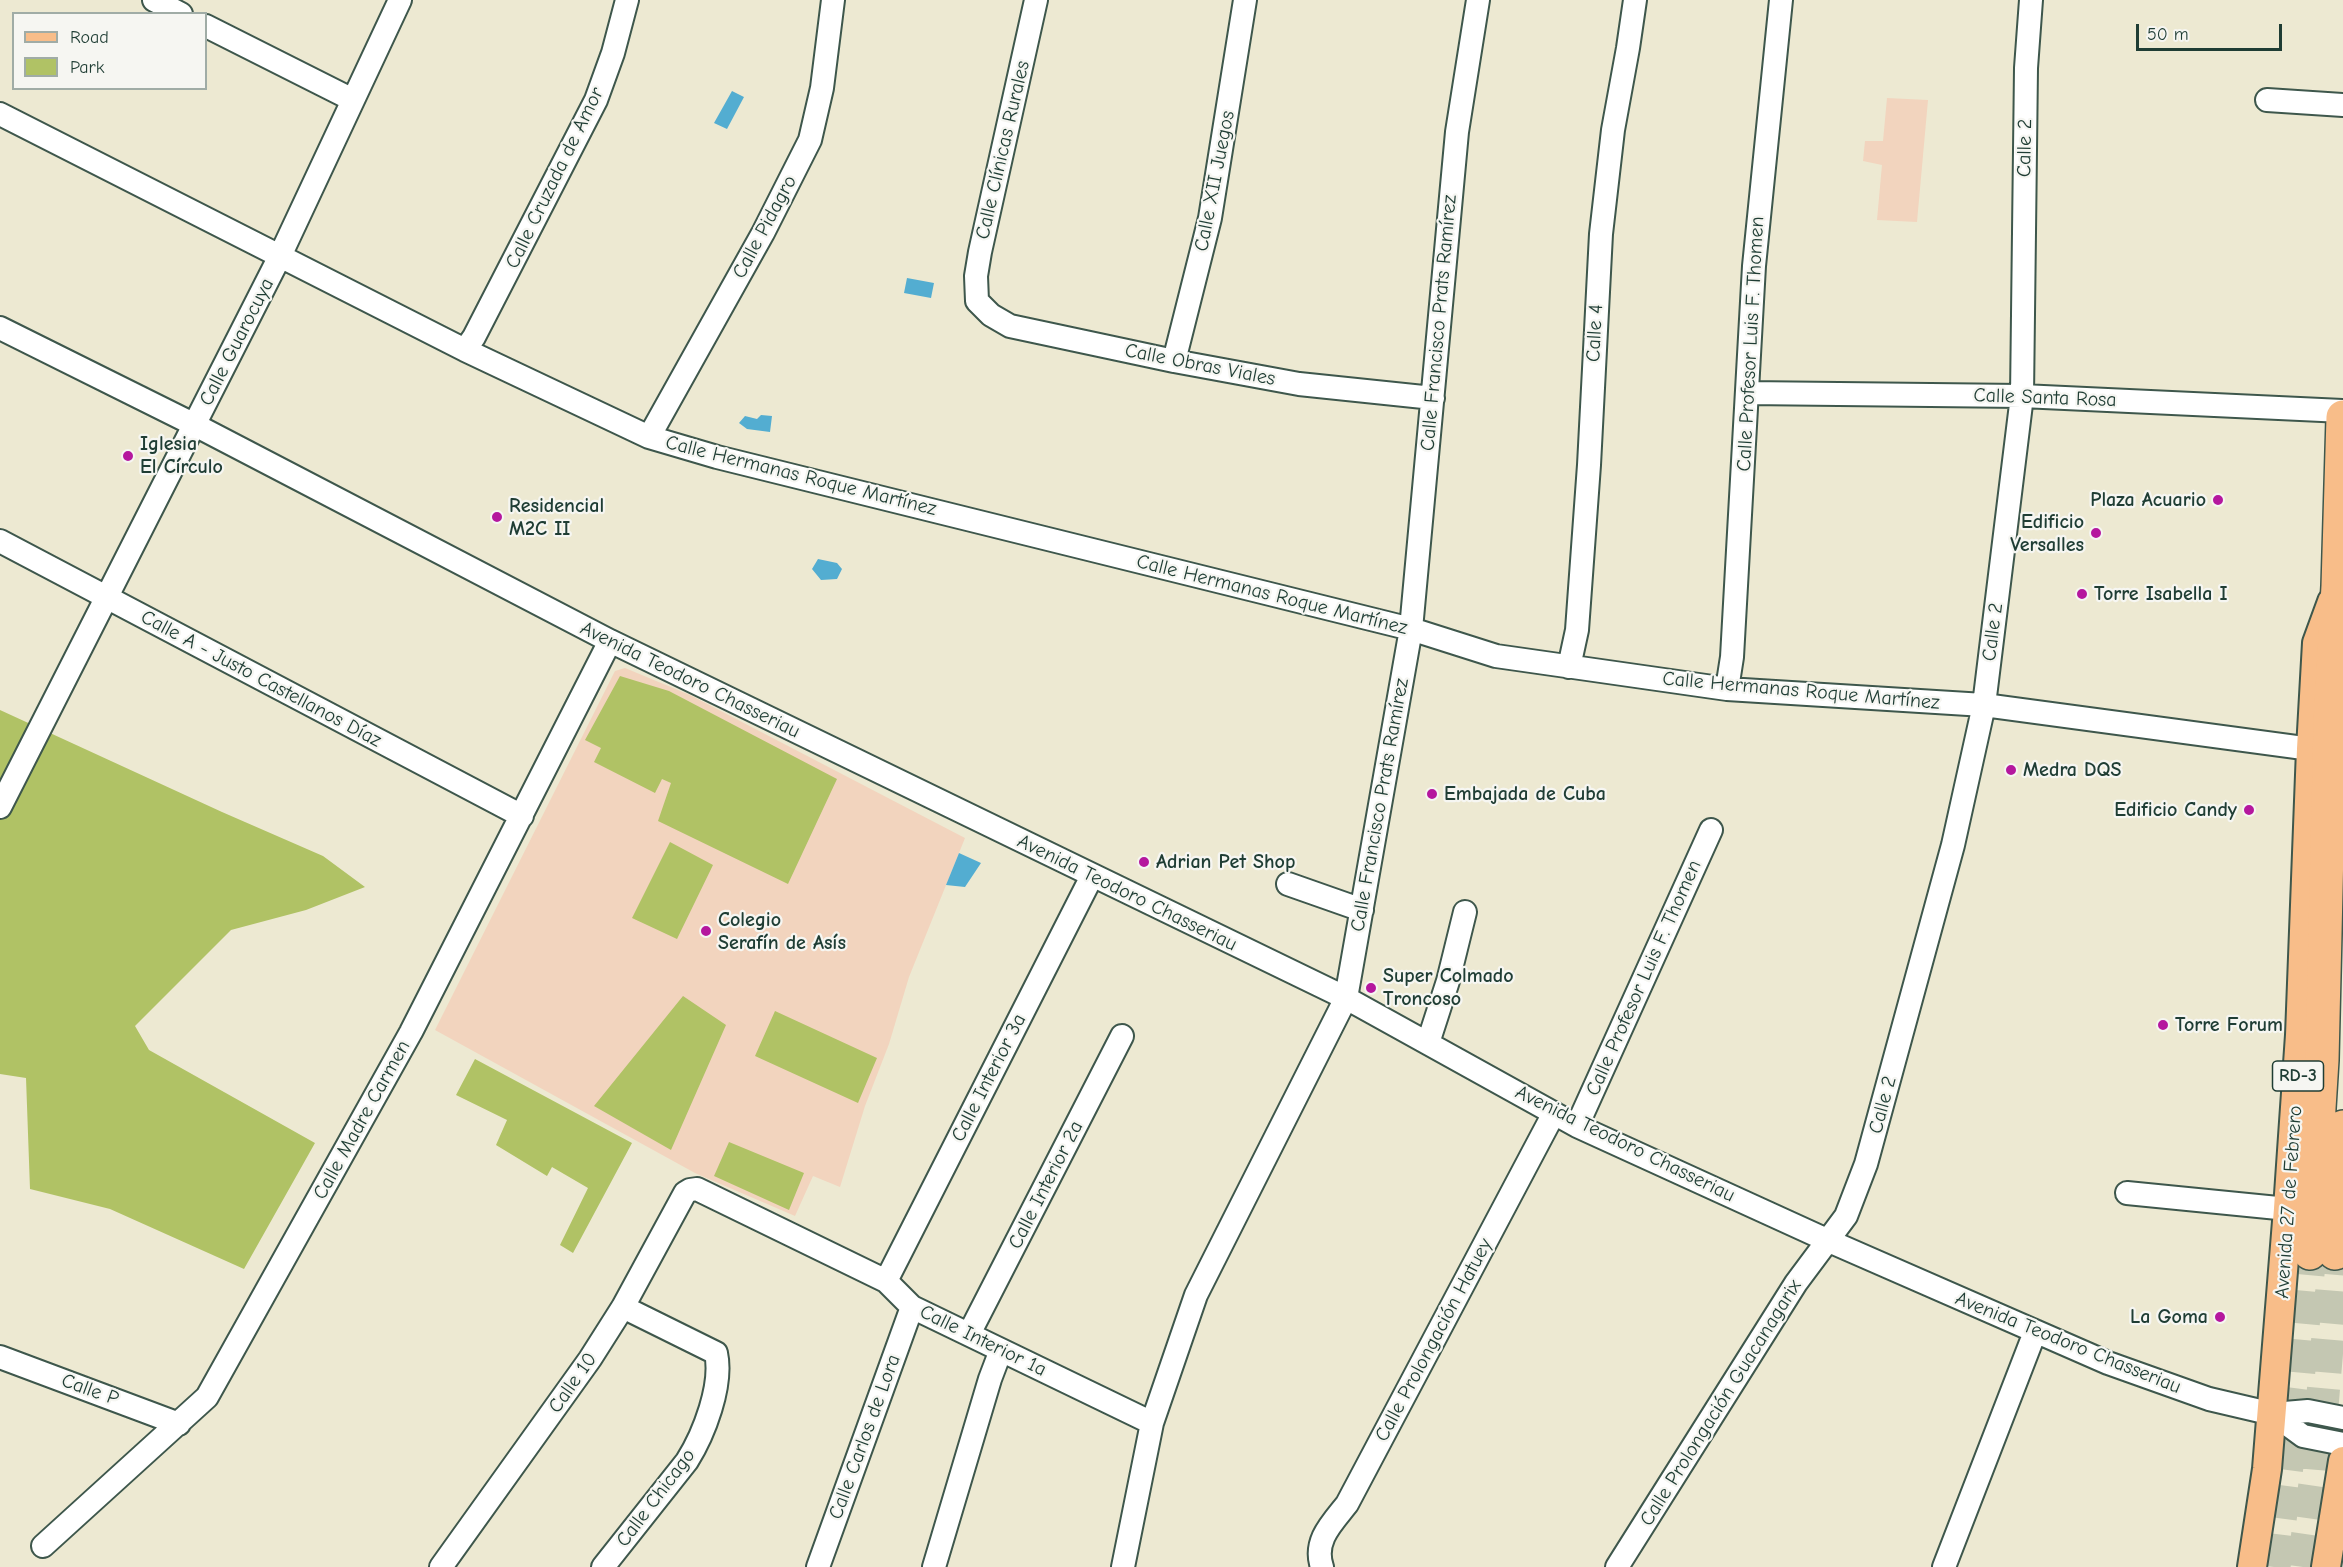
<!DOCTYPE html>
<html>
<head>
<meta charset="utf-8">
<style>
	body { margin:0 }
	#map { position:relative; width:2343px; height:1567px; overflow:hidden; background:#ede9d2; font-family:"Comic Neue",sans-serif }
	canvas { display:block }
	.legend { position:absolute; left:12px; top:12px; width:195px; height:78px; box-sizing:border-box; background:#f6f6f2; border:2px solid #a0aca6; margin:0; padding:8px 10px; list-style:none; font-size:18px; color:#1f3d34 }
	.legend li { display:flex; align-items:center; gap:12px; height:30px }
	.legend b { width:30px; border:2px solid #a0aca6 }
	.scale { position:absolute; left:2136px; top:24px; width:146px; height:27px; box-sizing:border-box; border:3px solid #1f3d34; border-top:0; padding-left:8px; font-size:18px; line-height:21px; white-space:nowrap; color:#1f3d34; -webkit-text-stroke:4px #f6f6f2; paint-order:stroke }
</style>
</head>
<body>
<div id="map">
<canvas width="2343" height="1567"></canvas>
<ul class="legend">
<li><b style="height:8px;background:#f8bd89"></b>Road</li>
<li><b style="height:16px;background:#b0c265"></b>Park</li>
</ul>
<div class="scale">50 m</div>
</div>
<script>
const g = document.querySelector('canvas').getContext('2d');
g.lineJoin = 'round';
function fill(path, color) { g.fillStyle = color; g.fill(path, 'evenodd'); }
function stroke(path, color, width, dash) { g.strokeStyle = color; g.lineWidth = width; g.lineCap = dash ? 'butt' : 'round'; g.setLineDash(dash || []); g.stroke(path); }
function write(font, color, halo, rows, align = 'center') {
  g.font = font + ' "Comic Neue",sans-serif'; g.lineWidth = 4.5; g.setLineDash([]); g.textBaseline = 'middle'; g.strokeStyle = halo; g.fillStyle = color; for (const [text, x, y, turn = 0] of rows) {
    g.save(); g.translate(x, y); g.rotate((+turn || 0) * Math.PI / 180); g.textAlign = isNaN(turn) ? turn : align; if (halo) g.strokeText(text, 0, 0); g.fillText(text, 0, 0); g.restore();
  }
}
fill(new Path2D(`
	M 1887,98 L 1928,100 L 1917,222 L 1877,220 L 1882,165 L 1863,161 L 1865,141 L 1883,141 Z
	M 625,668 L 690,695 L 965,838 L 909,977 L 889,1044 L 865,1106 L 840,1187 L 813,1176 L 795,1216 L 695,1173 L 435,1030 L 615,671 Z`), '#f2d4be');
fill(new Path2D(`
	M 620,676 L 669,691 L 837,779 L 788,884 L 658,821 L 671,783 L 662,779 L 655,793 L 594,762 L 601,748 L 585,740 Z
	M 0,710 L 222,812 L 323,856 L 365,887 L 306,910 L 231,930 L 135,1026 L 149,1050 L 315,1143 L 244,1269 L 110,1209 L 30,1189 L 26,1078 L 0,1074 Z
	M 670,842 L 713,865 L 677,939 L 632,918 Z
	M 683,996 L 726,1025 L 671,1150 L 594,1106 Z
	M 775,1011 L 877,1058 L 858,1103 L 755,1056 Z
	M 475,1059 L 632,1143 L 573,1253 L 560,1245 L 588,1188 L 552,1167 L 547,1176 L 496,1145 L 507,1120 L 456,1095 Z
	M 729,1142 L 804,1173 L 789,1210 L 714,1176 Z`), '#b0c265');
fill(new Path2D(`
	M 732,91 L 744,97 L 727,129 L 714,123 Z
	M 907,278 L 934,283 L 931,298 L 904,293 Z
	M 761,415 L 772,416 L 770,432 L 747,429 L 739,423 L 745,416 L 757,419 Z
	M 818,559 L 837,563 L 842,569 L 837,579 L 821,580 L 812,569 Z
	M 959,853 L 981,863 L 965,887 L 946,885 Z`), '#53add1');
stroke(new Path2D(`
	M 2274,1567 L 2298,1380 L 2310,1253
	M 2303,1567 L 2316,1477 L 2335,1253`), '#c4c7b2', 33, [33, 16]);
const minor = new Path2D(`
	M 154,0 L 181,14
	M 1036,0 L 980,252 L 976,276 L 977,301 L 991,315 L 1010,326 L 1174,361 L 1299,384 L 1433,398
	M 206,26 L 353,100
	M 2267,100 L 2343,105
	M 0,114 L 465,350 L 649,437 L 717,457 L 1411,629 L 1496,656 L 1727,689 L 1984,705 L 2311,749
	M 0,328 L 195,425 L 610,641 L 1346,998 L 1577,1126 L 1829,1241 L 2108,1363 L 2209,1399 L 2273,1414 L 2308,1411 L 2343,1418
	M 465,350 L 474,337 L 596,100 L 613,53 L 627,0
	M 1174,361 L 1210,218 L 1245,0
	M 1747,393 L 2022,396 L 2343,411
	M 649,437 L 763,233 L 810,140 L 822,88 L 833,0
	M 0,541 L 522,816
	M 1569,667 L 1577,630 L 1589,465 L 1601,234 L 1613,130 L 1628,48 L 1635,0
	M 1727,689 L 1732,657 L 1754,266 L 1781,0
	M 0,807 L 280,256 L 400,0
	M 1288,884 L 1362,910
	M 1428,1043 L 1448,981 L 1465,912
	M 1577,1126 L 1711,830
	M 2127,1193 L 2288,1209
	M 886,1281 L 1092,876
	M 969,1334 L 1122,1036
	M 0,1357 L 179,1424
	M 2273,1414 L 2303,1436 L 2343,1444
	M 43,1546 L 207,1397 L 411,1032 L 610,641
	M 441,1567 L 590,1359 L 623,1307 L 685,1193 L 690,1190 L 697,1189 L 886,1281 L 912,1307 L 1152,1423
	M 603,1567 L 687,1461 C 704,1434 723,1385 716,1353 L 623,1307
	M 818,1567 L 912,1307
	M 934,1567 L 990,1379 L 1001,1350
	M 1123,1567 L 1152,1423 L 1196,1295 L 1346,998 L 1411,629 L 1457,132 L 1478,0
	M 1322,1567 C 1313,1541 1332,1523 1347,1504 L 1554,1113
	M 1617,1567 L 1796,1283 L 1846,1216 L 1866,1164 L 1953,845 L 1984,705 L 2022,396 L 2026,68 L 2031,0
	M 1944,1567 L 2035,1332`);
const major = new Path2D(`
	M 2252,1567 L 2267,1469 L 2288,1209 L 2300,1035 L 2311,749 L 2317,643 L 2332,602
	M 2326,1567 L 2343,1461`);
const highway = new Path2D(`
	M 2310,1253 L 2322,1060 L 2330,722 L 2338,586 L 2343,417
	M 2335,1253 L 2343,1127`);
stroke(minor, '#3e574c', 26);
stroke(major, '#3e574c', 32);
stroke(highway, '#3e574c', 36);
stroke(minor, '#fff', 22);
stroke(major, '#f8bd89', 28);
stroke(highway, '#f8bd89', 33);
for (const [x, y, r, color] of [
	[128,456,6,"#b5179e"],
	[2218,500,6,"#b5179e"],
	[497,517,6,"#b5179e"],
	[2096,533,6,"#b5179e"],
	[2082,594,6,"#b5179e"],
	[2011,770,6,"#b5179e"],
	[1432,794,6,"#b5179e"],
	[2249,810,6,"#b5179e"],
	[1144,862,6,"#b5179e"],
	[706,931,6,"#b5179e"],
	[1371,988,6,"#b5179e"],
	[2163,1025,6,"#b5179e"],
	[2220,1317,6,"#b5179e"]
]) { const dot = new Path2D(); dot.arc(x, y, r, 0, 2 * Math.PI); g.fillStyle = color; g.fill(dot); stroke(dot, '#f6f6f2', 2); }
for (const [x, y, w] of [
	[2298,1076,51]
]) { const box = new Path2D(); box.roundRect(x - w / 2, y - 15, w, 30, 4.5); g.fillStyle = '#f6f6f2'; g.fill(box); stroke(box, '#1f3d34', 1.5); }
write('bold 18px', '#1f3d34', null, [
	["RD-3",2298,1076]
]);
write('20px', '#1f3d34', '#f6f6f2', [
	["Calle 2",2025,148,-89],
	["Calle Clínicas Rurales",1003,150,-77],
	["Calle Cruzada de Amor",555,178,-64],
	["Calle XII Juegos",1215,181,-79],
	["Calle Pidagro",765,227,-62],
	["Calle Francisco Prats Ramírez",1439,323,-85],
	["Calle 4",1595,333,-87],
	["Calle Guarocuya",237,342,-63],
	["Calle Profesor Luis F. Thomen",1751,344,-87],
	["Calle Obras Viales",1200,365,11],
	["Calle Santa Rosa",2045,398,2],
	["Calle Hermanas Roque Martínez",801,476,14],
	["Calle Hermanas Roque Martínez",1272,595,14],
	["Calle 2",1993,632,-83],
	["Calle A - Justo Castellanos Díaz",261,679,28],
	["Avenida Teodoro Chasseriau",690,680,26],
	["Calle Hermanas Roque Martínez",1801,691,5],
	["Calle Francisco Prats Ramírez",1380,805,-80],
	["Avenida Teodoro Chasseriau",1127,893,26],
	["Calle Profesor Luis F. Thomen",1644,978,-66],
	["Calle Interior 3a",989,1078,-63],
	["Calle 2",1883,1105,-75],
	["Calle Madre Carmen",362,1120,-61],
	["Avenida Teodoro Chasseriau",1625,1144,26],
	["Calle Interior 2a",1046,1185,-63],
	["Avenida 27 de Febrero",2289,1202,-86],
	["Calle Prolongación Hatuey",1434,1340,-62],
	["Calle Interior 1a",983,1341,26],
	["Avenida Teodoro Chasseriau",2068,1343,22],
	["Calle 10",573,1383,-55],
	["Calle P",90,1390,20],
	["Calle Prolongación Guacanagarix",1721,1403,-58],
	["Calle Carlos de Lora",865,1437,-70],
	["Calle Chicago",656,1498,-53]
]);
write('bold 20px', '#1f3d34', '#f6f6f2', [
	["Iglesia",140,444],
	["El Círculo",140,467],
	["Plaza Acuario",2206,500,"right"],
	["Residencial",509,506],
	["M2C II",509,529],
	["Edificio",2084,522,"right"],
	["Versalles",2084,545,"right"],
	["Torre Isabella I",2094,594],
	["Medra DQS",2023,770],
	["Embajada de Cuba",1444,794],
	["Edificio Candy",2237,810,"right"],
	["Adrian Pet Shop",1156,862],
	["Colegio",718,920],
	["Serafín de Asís",718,943],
	["Super Colmado",1383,976],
	["Troncoso",1383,999],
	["Torre Forum",2175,1025],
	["La Goma",2208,1317,"right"]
], 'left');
</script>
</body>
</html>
